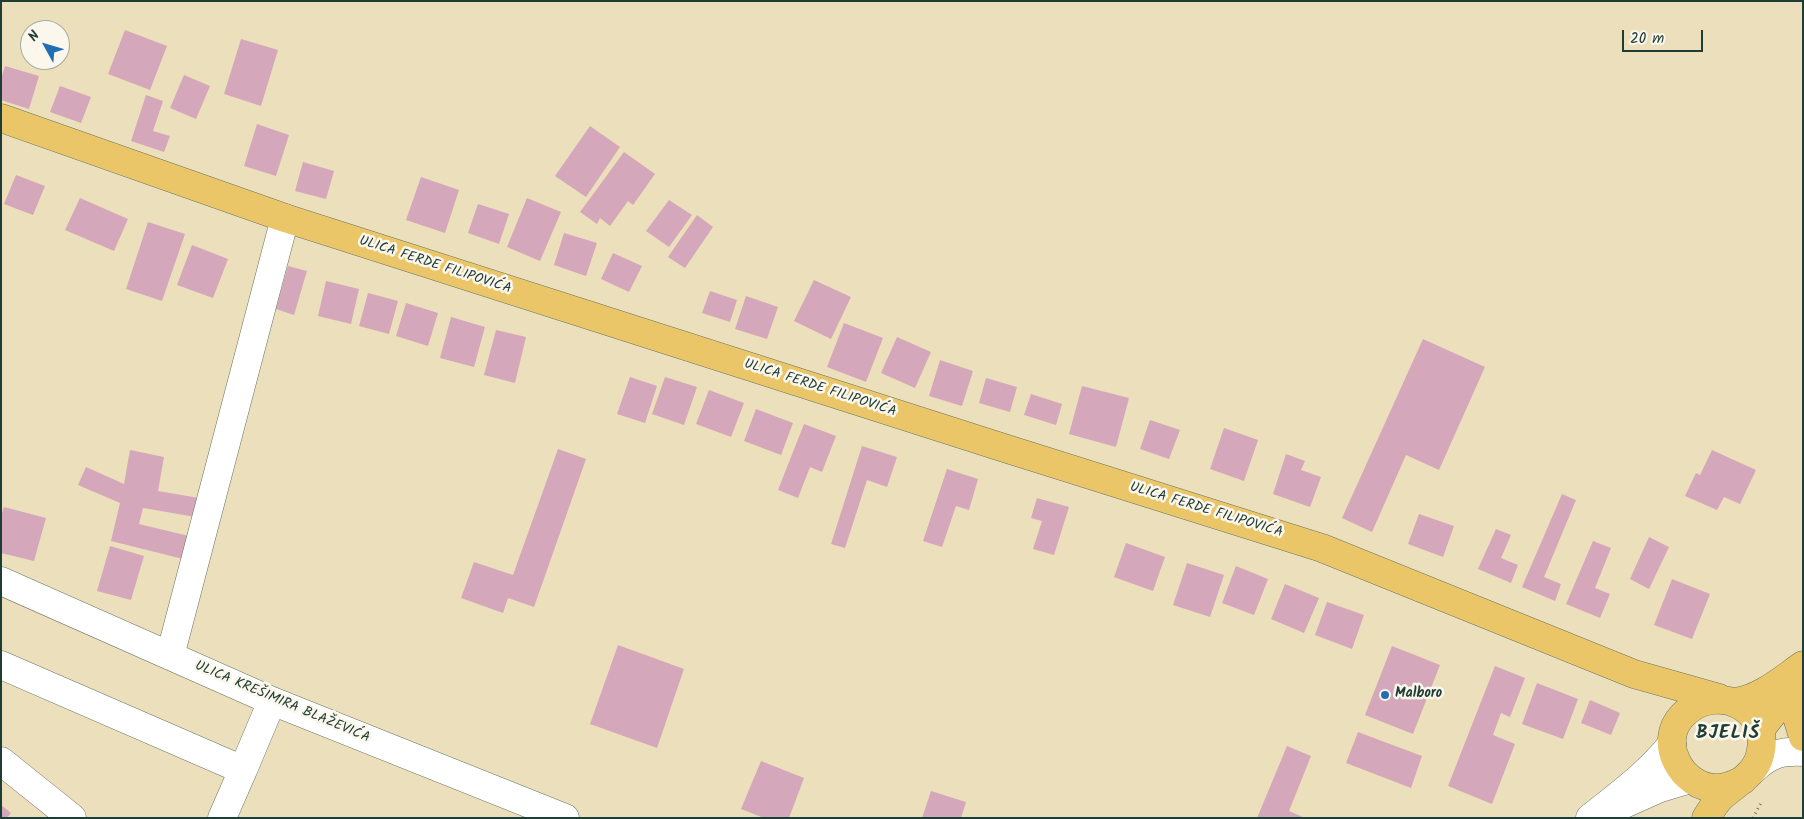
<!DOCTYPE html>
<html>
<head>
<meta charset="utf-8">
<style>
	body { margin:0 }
	#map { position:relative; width:1804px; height:819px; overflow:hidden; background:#ecdfbc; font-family:Kalam,sans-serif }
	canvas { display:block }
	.frame { position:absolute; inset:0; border:2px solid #1f3d34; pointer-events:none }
	.north { position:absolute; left:20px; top:20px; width:50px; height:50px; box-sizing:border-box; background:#fbf7ec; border:1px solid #a3ada2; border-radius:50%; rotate:309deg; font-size:14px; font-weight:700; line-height:20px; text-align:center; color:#1f3d34 }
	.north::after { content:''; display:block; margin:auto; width:18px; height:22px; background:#1f6fb2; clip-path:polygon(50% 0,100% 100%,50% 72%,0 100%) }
	.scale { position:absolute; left:1622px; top:30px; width:81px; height:22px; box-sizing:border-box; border:2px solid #1f3d34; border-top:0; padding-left:6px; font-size:15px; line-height:18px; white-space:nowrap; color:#1f3d34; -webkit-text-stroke:4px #fbf7ec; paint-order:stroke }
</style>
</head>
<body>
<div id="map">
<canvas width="1804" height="819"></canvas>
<div class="frame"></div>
<div class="north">N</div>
<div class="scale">20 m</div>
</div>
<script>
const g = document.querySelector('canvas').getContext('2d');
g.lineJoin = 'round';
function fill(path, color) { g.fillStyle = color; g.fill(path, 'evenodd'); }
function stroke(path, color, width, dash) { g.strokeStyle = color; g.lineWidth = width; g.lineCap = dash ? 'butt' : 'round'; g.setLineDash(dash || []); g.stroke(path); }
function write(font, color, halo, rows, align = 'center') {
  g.font = font + ' Kalam,sans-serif'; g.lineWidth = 5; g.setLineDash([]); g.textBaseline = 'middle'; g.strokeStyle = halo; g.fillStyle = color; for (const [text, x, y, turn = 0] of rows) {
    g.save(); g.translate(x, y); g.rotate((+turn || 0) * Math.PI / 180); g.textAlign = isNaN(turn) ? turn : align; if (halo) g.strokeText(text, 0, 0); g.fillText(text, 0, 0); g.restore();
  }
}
fill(new Path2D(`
	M 125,30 L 167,46 L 150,90 L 108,74 Z
	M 241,39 L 278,50 L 261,106 L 224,94 Z
	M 5,66 L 39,76 L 29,109 L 1,100 L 1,79 Z
	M 184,75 L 210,86 L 196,119 L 170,108 Z
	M 60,86 L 91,97 L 81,123 L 50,112 Z
	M 146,95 L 163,101 L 153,131 L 170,136 L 164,152 L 131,141 Z
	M 257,124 L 289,135 L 276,176 L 244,166 Z
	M 590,126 L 620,147 L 586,197 L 555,176 Z
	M 624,152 L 655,174 L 633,205 L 628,201 L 610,226 L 600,218 L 597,224 L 580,212 Z
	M 303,162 L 334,171 L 326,199 L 295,191 Z
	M 16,175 L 45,186 L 33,215 L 4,204 Z
	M 421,177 L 459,190 L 445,233 L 406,220 Z
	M 80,198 L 128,219 L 114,251 L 65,230 Z
	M 527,198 L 561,212 L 540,261 L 507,247 Z
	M 669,200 L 692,215 L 669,247 L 646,231 Z
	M 478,204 L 509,214 L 499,244 L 468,233 Z
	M 697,215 L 713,227 L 685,268 L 668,257 Z
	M 148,222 L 185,234 L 162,301 L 126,289 Z
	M 564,233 L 597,243 L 586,276 L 554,265 Z
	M 192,245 L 228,259 L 213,298 L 177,285 Z
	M 613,253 L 642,266 L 629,292 L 601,279 Z
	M 288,266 L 307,271 L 294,315 L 276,309 Z
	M 814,280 L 851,297 L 831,339 L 794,321 Z
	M 326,281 L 359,289 L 351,324 L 318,316 Z
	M 710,291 L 737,300 L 730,322 L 702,313 Z
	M 368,293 L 398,301 L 389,334 L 359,326 Z
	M 746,296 L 778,307 L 767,339 L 735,329 Z
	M 406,303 L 438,313 L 428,346 L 396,336 Z
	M 451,317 L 485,327 L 474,367 L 440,358 Z
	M 844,323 L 883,338 L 866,382 L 827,367 Z
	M 496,330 L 526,337 L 515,383 L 484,375 Z
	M 897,337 L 931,352 L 915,388 L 881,373 Z
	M 1423,339 L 1485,367 L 1439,470 L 1406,455 L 1372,532 L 1342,518 Z
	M 940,360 L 973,371 L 962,406 L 929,396 Z
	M 630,377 L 657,386 L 645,423 L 617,414 Z
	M 665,377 L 697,387 L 684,425 L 652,414 Z
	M 986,378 L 1017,387 L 1010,412 L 979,403 Z
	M 1082,386 L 1129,398 L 1116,447 L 1069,434 Z
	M 709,390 L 744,403 L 731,437 L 696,424 Z
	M 1031,394 L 1062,404 L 1056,425 L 1024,415 Z
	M 756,409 L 793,423 L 781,455 L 744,441 Z
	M 1150,420 L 1180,430 L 1169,459 L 1140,449 Z
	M 804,424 L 836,436 L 822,472 L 810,467 L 798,498 L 778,490 Z
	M 1224,428 L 1258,440 L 1244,481 L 1210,469 Z
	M 862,446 L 897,457 L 887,487 L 867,480 L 845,548 L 831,544 Z
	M 558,449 L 586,459 L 534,607 L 508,598 L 503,613 L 461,598 L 474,562 L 513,575 Z
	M 130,450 L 164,457 L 158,491 L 199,498 L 195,517 L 138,507 L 143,508 L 139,524 L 193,537 L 187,560 L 111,541 L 120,503 L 78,485 L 86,467 L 124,484 Z
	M 1712,450 L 1756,470 L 1740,504 L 1724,497 L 1717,510 L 1685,496 L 1696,473 L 1700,475 Z
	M 1286,454 L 1305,461 L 1301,470 L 1321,477 L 1310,507 L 1273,494 Z
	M 947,469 L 978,479 L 969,510 L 956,506 L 942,547 L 923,541 Z
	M 1562,494 L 1576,500 L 1544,577 L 1561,584 L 1555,601 L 1522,587 Z
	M 1037,498 L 1069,507 L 1054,555 L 1033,549 L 1042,521 L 1031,518 Z
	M 4,507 L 46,518 L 34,561 L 1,553 L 1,515 Z
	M 1419,514 L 1454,526 L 1443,557 L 1408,544 Z
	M 1496,529 L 1511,535 L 1501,558 L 1518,565 L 1511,583 L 1478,569 Z
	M 1649,537 L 1669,547 L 1649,589 L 1630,579 Z
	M 1593,541 L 1611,548 L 1595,588 L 1610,594 L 1600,618 L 1566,604 Z
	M 1126,543 L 1165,557 L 1153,591 L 1114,577 Z
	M 110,546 L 144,556 L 131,600 L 97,591 Z
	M 1187,563 L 1224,575 L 1210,617 L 1173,605 Z
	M 1236,566 L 1268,579 L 1254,615 L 1222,603 Z
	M 1672,579 L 1710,594 L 1692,639 L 1654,625 Z
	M 1285,584 L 1319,598 L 1304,633 L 1271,619 Z
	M 1327,602 L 1364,615 L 1352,649 L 1315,635 Z
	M 618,645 L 684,669 L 657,748 L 590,724 Z
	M 1392,646 L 1440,665 L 1413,734 L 1365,715 Z
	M 1495,666 L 1525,678 L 1510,717 L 1501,713 L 1493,735 L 1515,744 L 1492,804 L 1448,786 Z
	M 1537,683 L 1578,699 L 1563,739 L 1522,724 Z
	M 1590,700 L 1620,713 L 1611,735 L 1581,723 Z
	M 1358,732 L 1422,756 L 1411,788 L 1346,763 Z
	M 1287,746 L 1311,756 L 1289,811 L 1305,818 L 1257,818 Z
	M 761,761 L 804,778 L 789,818 L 764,818 L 741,809 Z
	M 931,791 L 966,802 L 961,818 L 922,818 Z
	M 1,805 L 11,813 L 7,818 L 1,818 Z`), '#d5a7ba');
const minor = new Path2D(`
	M 1,581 L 272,701 L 565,818
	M 170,656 L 285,218
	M 1,665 L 243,770 L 272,701
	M 1,761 L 72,818
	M 1754,769 C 1770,754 1781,751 1803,752
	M 1622,805 L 1660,788 L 1690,779
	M 222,818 L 243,770
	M 1590,818 C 1619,795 1648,774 1672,744`);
const major = new Path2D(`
	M 1,118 L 285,218 L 1001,447 L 1322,548 L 1634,674 L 1719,698
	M 1797,681 L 1794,707 L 1803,737
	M 1735,702 C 1760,699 1783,679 1803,665
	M 1760,730 L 1803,675
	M 1706,818 C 1710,812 1714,805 1719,799 C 1733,785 1755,776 1760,755 C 1772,708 1716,681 1683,715 C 1656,742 1682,789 1718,788 C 1727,788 1735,784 1743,780`);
stroke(minor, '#677664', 29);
stroke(major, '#677664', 29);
stroke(new Path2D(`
	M 1753,818 L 1762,801`), '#677664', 3, [1, 4]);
stroke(minor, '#fff', 28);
stroke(major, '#ebc669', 28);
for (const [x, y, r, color] of [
	[1385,695,5,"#1f6fb2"]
]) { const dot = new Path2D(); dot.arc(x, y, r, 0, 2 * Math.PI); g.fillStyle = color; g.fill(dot); stroke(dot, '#fbf7ec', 2); }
write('14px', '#1f3d34', '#fbf7ec', [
	["ULICA FERDE FILIPOVIĆA",435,266,18],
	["ULICA FERDE FILIPOVIĆA",820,389,18],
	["ULICA FERDE FILIPOVIĆA",1206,511,17],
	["ULICA KREŠIMIRA BLAŽEVIĆA",282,703,23]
]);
write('bold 14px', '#1f3d34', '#fbf7ec', [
	["Malboro",1395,695]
], 'left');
g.letterSpacing = '1px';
write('bold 19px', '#1f3d34', '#fbf7ec', [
	["BJELIŠ",1728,735]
]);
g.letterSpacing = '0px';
</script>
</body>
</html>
